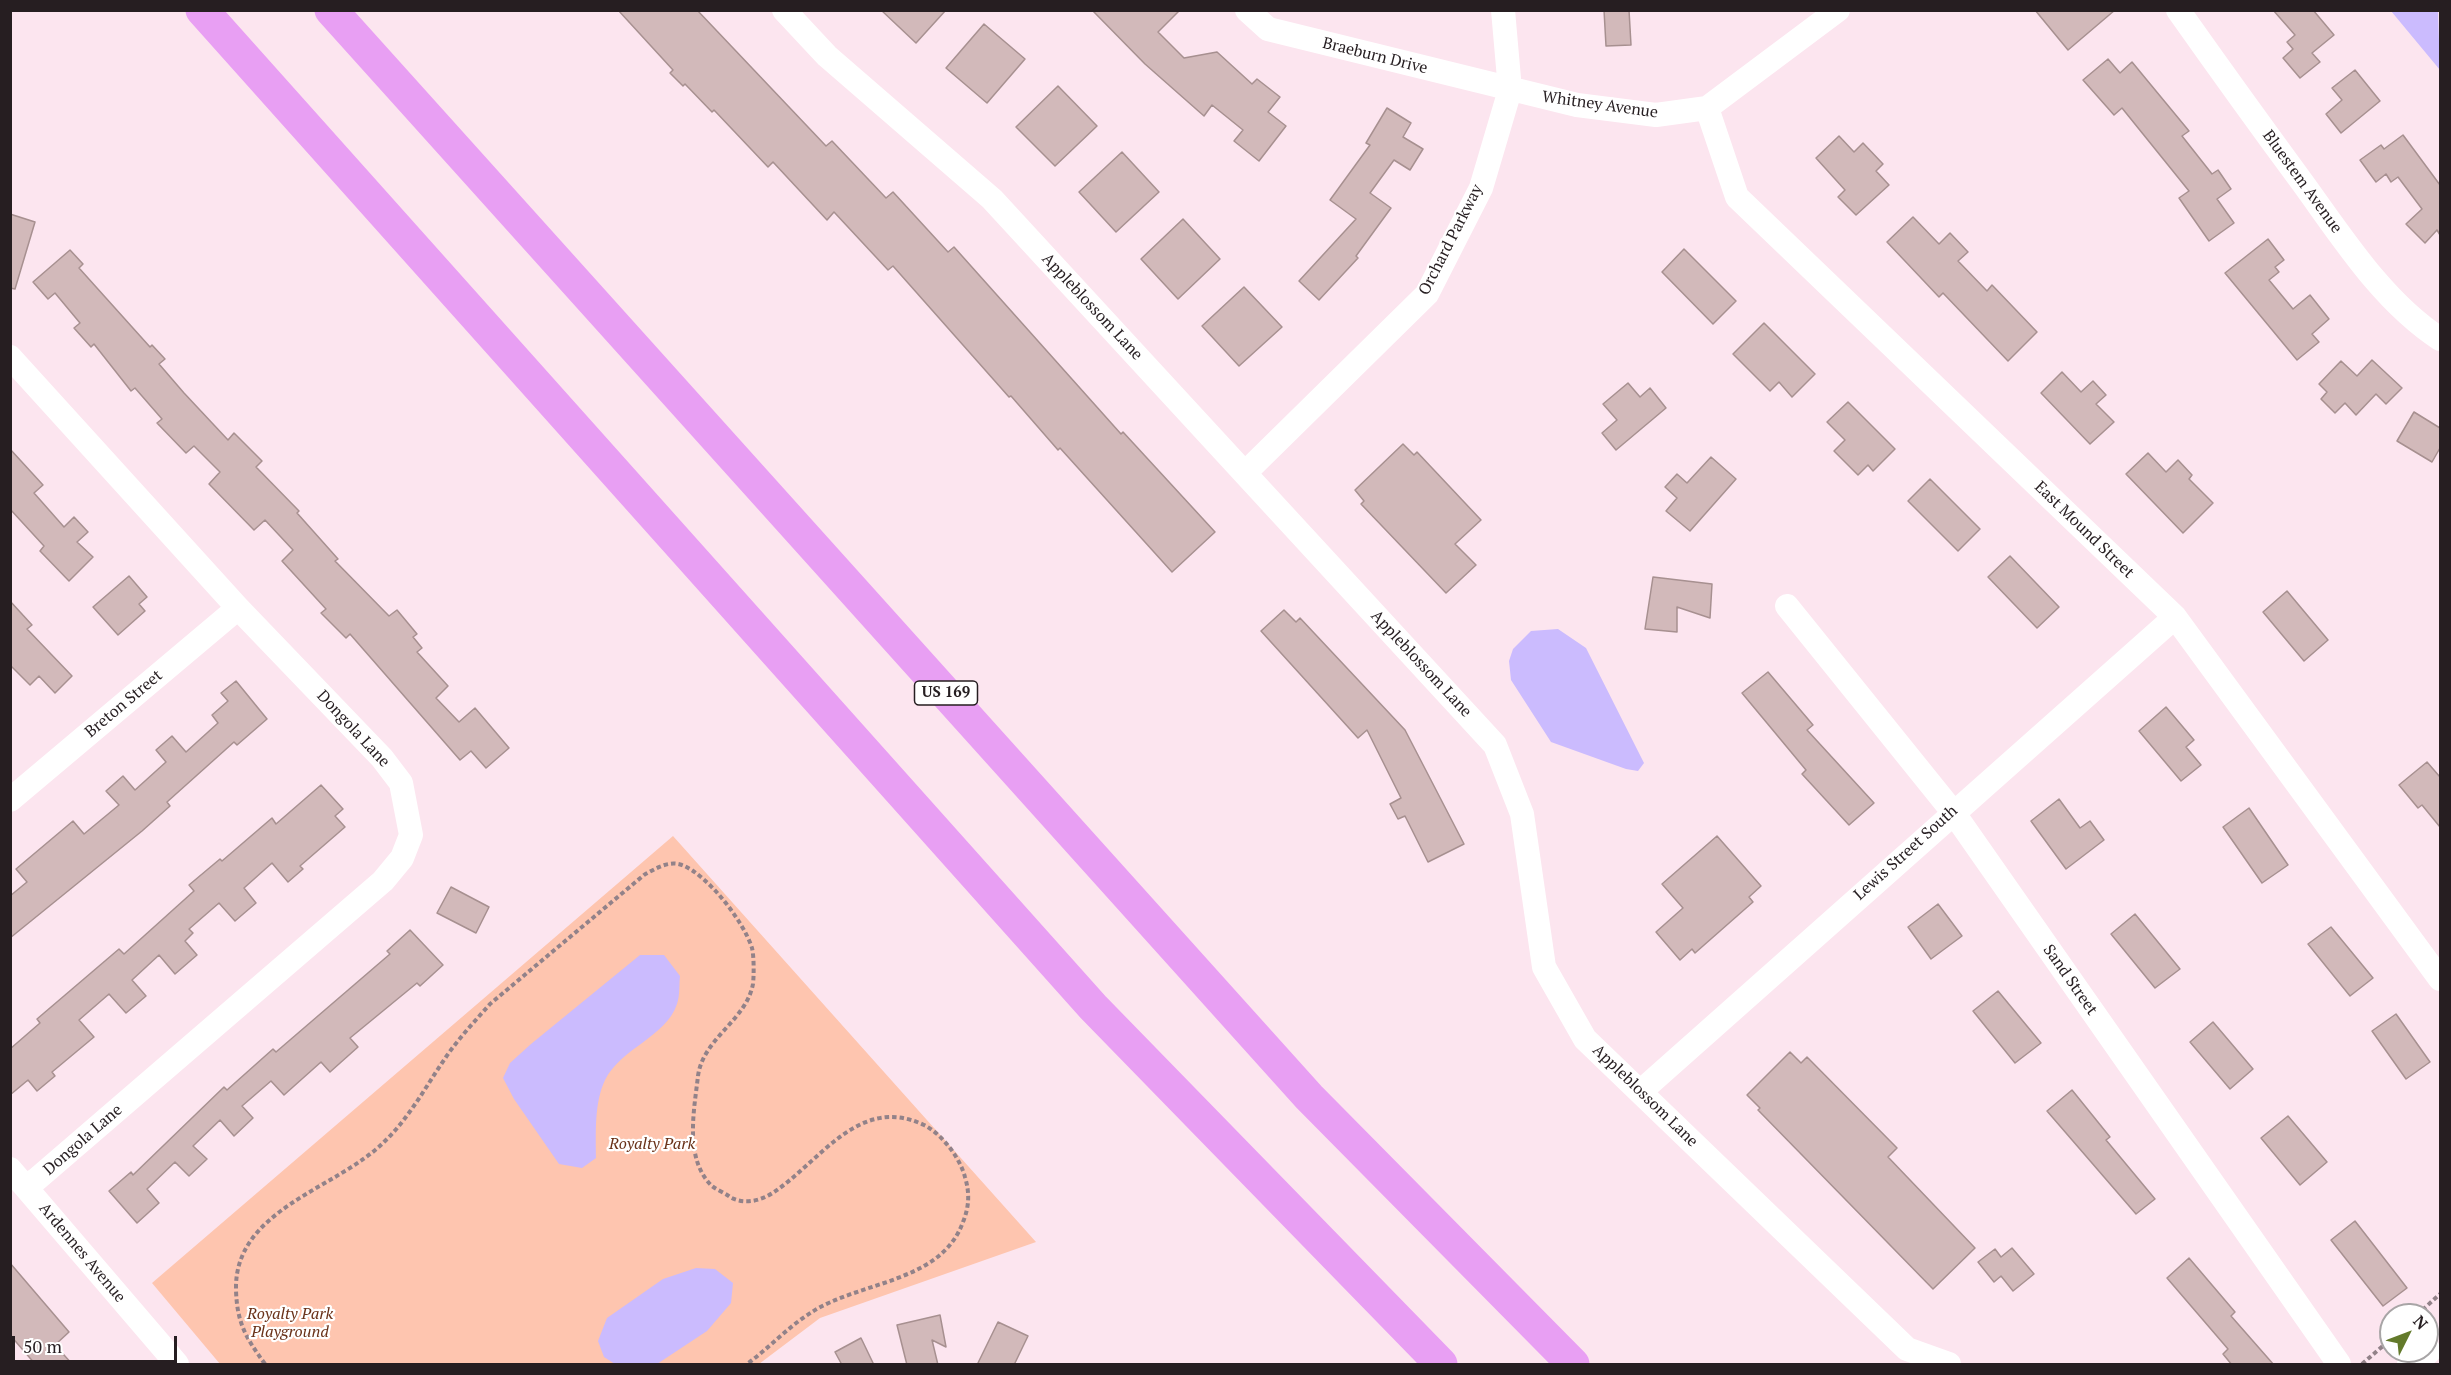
<!DOCTYPE html>
<html>
<head>
<meta charset="utf-8">
<style>
	body { margin:0 }
	#map { position:relative; width:2451px; height:1375px; overflow:hidden; background:#fce5ef; font-family:"PT Serif",serif }
	canvas { display:block }
	.frame { position:absolute; inset:0; border:12px solid #261e21; pointer-events:none }
	.north { position:absolute; left:2379px; top:1303px; width:60px; height:60px; box-sizing:border-box; background:#fff; border:2px solid #a8a5a6; border-radius:50%; rotate:48deg; font-size:16px; font-weight:700; line-height:24px; text-align:center; color:#261e21 }
	.north::after { content:''; display:block; margin:auto; width:21px; height:27px; background:#637a2b; clip-path:polygon(50% 0,100% 100%,50% 72%,0 100%) }
	.scale { position:absolute; left:12px; top:1336px; width:165px; height:27px; box-sizing:border-box; border:3px solid #261e21; border-top:0; padding-left:8px; font-size:18px; line-height:21px; white-space:nowrap; color:#261e21; -webkit-text-stroke:4px #fff; paint-order:stroke }
</style>
</head>
<body>
<div id="map">
<canvas width="2451" height="1375"></canvas>
<div class="frame"></div>
<div class="north">N</div>
<div class="scale">50 m</div>
</div>
<script>
const g = document.querySelector('canvas').getContext('2d');
g.lineJoin = 'round';
function fill(path, color) { g.fillStyle = color; g.fill(path, 'evenodd'); }
function stroke(path, color, width, dash) { g.strokeStyle = color; g.lineWidth = width; g.lineCap = dash ? 'butt' : 'round'; g.setLineDash(dash || []); g.stroke(path); }
function write(font, color, halo, rows, align = 'center') {
  g.font = font + ' "PT Serif",serif'; g.lineWidth = 4.5; g.setLineDash([]); g.textBaseline = 'middle'; g.strokeStyle = halo; g.fillStyle = color; for (const [text, x, y, turn = 0] of rows) {
    g.save(); g.translate(x, y); g.rotate((+turn || 0) * Math.PI / 180); g.textAlign = isNaN(turn) ? turn : align; if (halo) g.strokeText(text, 0, 0); g.fillText(text, 0, 0); g.restore();
  }
}
fill(new Path2D(`
	M 673,836 L 1036,1242 L 820,1318 L 759,1364 L 220,1364 L 152,1283 Z`), '#fec5af');
fill(new Path2D(`
	M 2391,11 L 2438,11 L 2440,70 Z
	M 1558,629 L 1586,648 L 1644,763 L 1638,771 L 1626,769 L 1551,742 L 1511,680 L 1509,661 L 1513,649 L 1531,631 Z
	M 640,955 L 664,955 L 680,976 C 679,985 680,996 677,1004 C 666,1037 621,1048 605,1080 C 594,1103 596,1134 596,1158 L 582,1168 L 559,1164 L 514,1099 L 503,1078 L 510,1063 L 531,1044 Z
	M 696,1268 L 715,1269 L 733,1283 L 731,1303 L 707,1331 L 657,1364 L 615,1364 L 604,1357 L 598,1341 L 607,1318 L 663,1279 Z`), '#cbbbfe');
const building = new Path2D(`
	M 618,10 L 697,10 L 826,146 L 832,141 L 886,198 L 893,192 L 948,252 L 954,247 L 1121,434 L 1123,432 L 1215,532 L 1172,572 L 1060,448 L 1058,450 L 1011,396 L 1009,397 L 893,266 L 888,270 L 834,212 L 827,220 L 773,162 L 768,167 L 714,110 L 712,112 L 685,84 L 683,86 L 670,73 L 673,70 Z
	M 881,10 L 946,10 L 916,43 Z
	M 1092,10 L 1180,10 L 1158,32 L 1184,58 L 1217,52 L 1252,84 L 1257,79 L 1280,97 L 1268,112 L 1286,126 L 1259,161 L 1234,141 L 1243,130 L 1212,105 L 1204,116 L 1145,64 Z
	M 1604,10 L 1629,10 L 1631,45 L 1606,46 Z
	M 2035,10 L 2115,10 L 2068,50 Z
	M 2273,10 L 2313,10 L 2334,35 L 2312,53 L 2320,62 L 2300,78 L 2283,58 L 2293,49 L 2287,42 L 2295,35 Z
	M 984,24 L 1025,59 L 987,103 L 946,68 Z
	M 2108,59 L 2120,73 L 2132,62 L 2189,131 L 2182,136 L 2212,174 L 2218,170 L 2231,189 L 2217,199 L 2234,223 L 2209,241 L 2179,198 L 2189,191 L 2122,108 L 2114,115 L 2083,80 Z
	M 2355,70 L 2380,101 L 2341,133 L 2326,114 L 2342,100 L 2332,88 Z
	M 1058,86 L 1097,126 L 1055,166 L 1016,127 Z
	M 1387,108 L 1411,123 L 1403,137 L 1423,149 L 1410,170 L 1394,160 L 1370,193 L 1391,208 L 1356,256 L 1358,258 L 1319,300 L 1299,281 L 1356,219 L 1330,200 L 1370,145 L 1366,143 Z
	M 2403,135 L 2440,185 L 2440,235 L 2437,230 L 2425,243 L 2406,224 L 2422,209 L 2398,177 L 2391,182 L 2386,174 L 2376,182 L 2360,160 L 2381,145 L 2384,149 Z
	M 1839,136 L 1854,152 L 1863,143 L 1883,164 L 1876,171 L 1889,185 L 1856,215 L 1838,197 L 1845,190 L 1816,158 Z
	M 1122,152 L 1159,192 L 1116,232 L 1079,192 Z
	M 10,214 L 35,222 L 15,289 L 10,288 Z
	M 1913,217 L 1939,244 L 1950,233 L 1968,252 L 1958,261 L 1987,291 L 1992,285 L 2037,332 L 2008,361 L 1943,293 L 1939,297 L 1887,242 Z
	M 1183,219 L 1220,259 L 1178,299 L 1141,259 Z
	M 2268,239 L 2284,260 L 2275,267 L 2279,272 L 2269,280 L 2293,309 L 2310,295 L 2329,319 L 2312,334 L 2319,342 L 2297,360 L 2225,273 Z
	M 1684,249 L 1736,301 L 1713,324 L 1662,272 Z
	M 70,250 L 83,264 L 79,268 L 150,347 L 152,345 L 165,359 L 159,364 L 184,393 L 228,440 L 234,433 L 262,461 L 256,467 L 299,511 L 297,513 L 338,559 L 335,561 L 389,616 L 397,610 L 417,634 L 413,637 L 422,648 L 417,652 L 448,686 L 436,698 L 459,722 L 475,708 L 509,748 L 486,768 L 471,751 L 460,760 L 350,634 L 346,638 L 321,613 L 326,609 L 282,561 L 293,550 L 265,520 L 254,530 L 209,484 L 220,472 L 194,446 L 186,453 L 157,423 L 162,419 L 135,388 L 131,391 L 94,344 L 91,347 L 74,328 L 80,323 L 55,293 L 48,299 L 33,282 Z
	M 1244,287 L 1282,327 L 1239,366 L 1202,326 Z
	M 1764,323 L 1815,374 L 1792,397 L 1779,382 L 1770,391 L 1733,354 Z
	M 2372,360 L 2402,388 L 2386,404 L 2376,394 L 2356,415 L 2345,403 L 2335,413 L 2321,399 L 2327,392 L 2319,384 L 2341,361 L 2357,376 Z
	M 2062,372 L 2081,392 L 2093,381 L 2106,395 L 2096,404 L 2114,422 L 2090,444 L 2041,393 Z
	M 1628,383 L 1640,397 L 1650,388 L 1666,408 L 1616,450 L 1602,433 L 1617,420 L 1603,404 Z
	M 1848,402 L 1895,449 L 1873,471 L 1868,465 L 1858,475 L 1834,451 L 1845,440 L 1827,422 Z
	M 2414,412 L 2440,428 L 2440,448 L 2432,462 L 2397,441 Z
	M 1403,444 L 1414,455 L 1417,452 L 1481,520 L 1455,544 L 1476,565 L 1446,593 L 1361,504 L 1364,501 L 1355,490 Z
	M 10,449 L 43,485 L 34,493 L 64,527 L 74,517 L 88,532 L 77,542 L 93,557 L 69,581 L 40,551 L 44,546 L 10,509 Z
	M 2148,453 L 2166,472 L 2178,460 L 2192,475 L 2189,479 L 2213,503 L 2183,533 L 2126,474 Z
	M 1711,457 L 1736,479 L 1690,531 L 1666,511 L 1677,498 L 1665,487 L 1677,474 L 1687,483 Z
	M 1930,479 L 1980,529 L 1958,551 L 1908,501 Z
	M 2010,556 L 2059,607 L 2037,628 L 1988,577 Z
	M 129,576 L 147,597 L 139,604 L 145,611 L 118,635 L 93,607 Z
	M 1653,577 L 1712,584 L 1710,618 L 1677,607 L 1677,632 L 1645,629 Z
	M 2287,591 L 2328,640 L 2304,661 L 2263,612 Z
	M 10,601 L 32,625 L 27,629 L 72,676 L 55,693 L 39,676 L 30,685 L 10,665 Z
	M 1284,610 L 1296,622 L 1300,618 L 1405,730 L 1464,844 L 1428,862 L 1405,816 L 1398,819 L 1390,804 L 1401,798 L 1367,730 L 1358,738 L 1261,631 Z
	M 1768,672 L 1813,725 L 1807,730 L 1874,803 L 1849,825 L 1802,774 L 1806,770 L 1742,693 Z
	M 236,681 L 267,719 L 237,745 L 234,742 L 167,802 L 170,806 L 142,831 L 10,938 L 10,896 L 27,882 L 16,869 L 73,821 L 84,834 L 119,805 L 106,791 L 123,776 L 135,790 L 166,762 L 156,750 L 172,736 L 186,752 L 218,723 L 212,715 L 228,701 L 221,693 Z
	M 2166,707 L 2194,740 L 2186,747 L 2201,765 L 2181,781 L 2139,731 Z
	M 2427,762 L 2440,777 L 2440,827 L 2422,805 L 2418,808 L 2399,785 Z
	M 321,785 L 343,809 L 335,816 L 345,827 L 300,866 L 303,869 L 288,882 L 272,863 L 244,888 L 256,903 L 235,921 L 219,903 L 189,929 L 193,933 L 185,941 L 197,955 L 175,974 L 159,955 L 132,980 L 146,996 L 126,1013 L 109,994 L 79,1020 L 94,1037 L 52,1072 L 55,1076 L 37,1091 L 28,1080 L 10,1095 L 10,1049 L 40,1023 L 37,1019 L 119,949 L 124,954 L 194,891 L 189,885 L 220,859 L 222,861 L 272,818 L 276,824 Z
	M 2059,799 L 2080,828 L 2090,821 L 2104,840 L 2066,869 L 2031,821 Z
	M 2249,808 L 2288,865 L 2262,883 L 2223,827 Z
	M 1717,836 L 1761,886 L 1749,897 L 1753,902 L 1695,953 L 1692,949 L 1680,960 L 1656,932 L 1683,908 L 1662,884 Z
	M 451,887 L 489,907 L 476,933 L 437,913 Z
	M 1938,904 L 1962,936 L 1931,959 L 1908,927 Z
	M 2135,914 L 2180,969 L 2155,988 L 2111,934 Z
	M 2331,927 L 2373,978 L 2350,996 L 2308,944 Z
	M 410,930 L 443,965 L 420,986 L 417,983 L 350,1038 L 358,1047 L 330,1072 L 321,1062 L 284,1095 L 271,1081 L 242,1106 L 253,1118 L 234,1136 L 220,1120 L 193,1146 L 207,1159 L 189,1176 L 175,1162 L 147,1189 L 159,1203 L 137,1223 L 109,1191 L 131,1172 L 133,1175 L 224,1087 L 227,1090 L 273,1049 L 276,1052 L 390,954 L 387,951 Z
	M 1998,991 L 2041,1043 L 2015,1063 L 1973,1011 Z
	M 2396,1014 L 2430,1062 L 2406,1079 L 2372,1031 Z
	M 2213,1022 L 2253,1069 L 2230,1089 L 2190,1042 Z
	M 1790,1052 L 1801,1063 L 1807,1057 L 1897,1148 L 1888,1157 L 1975,1248 L 1933,1289 L 1758,1110 L 1760,1108 L 1747,1095 Z
	M 2072,1090 L 2110,1137 L 2106,1140 L 2155,1199 L 2136,1214 L 2047,1111 Z
	M 2288,1116 L 2327,1162 L 2300,1185 L 2261,1138 Z
	M 2355,1221 L 2407,1288 L 2383,1306 L 2331,1240 Z
	M 2012,1248 L 2034,1274 L 2013,1291 L 2001,1276 L 1994,1282 L 1978,1262 L 1995,1249 L 2001,1257 Z
	M 2189,1258 L 2235,1312 L 2231,1316 L 2274,1365 L 2232,1365 L 2223,1354 L 2228,1349 L 2167,1278 Z
	M 10,1263 L 69,1332 L 55,1345 L 73,1365 L 36,1365 L 10,1335 Z
	M 940,1315 L 946,1347 L 932,1340 L 938,1365 L 907,1365 L 897,1325 Z
	M 998,1322 L 1028,1336 L 1014,1365 L 977,1365 Z
	M 861,1338 L 874,1365 L 842,1365 L 835,1352 Z`);
fill(building, '#d2b9ba');
stroke(building, '#a79090', 1.5);
stroke(new Path2D(`
	M 2417,1315 L 2440,1294
	M 265,1364 C 246,1338 237,1323 236,1290 C 234,1209 337,1189 384,1142 C 410,1117 426,1086 446,1057 C 459,1038 475,1021 490,1004 L 644,875 C 655,869 668,860 682,865 C 708,875 744,922 752,948 C 754,956 754,975 753,984 C 746,1021 703,1038 698,1076 C 694,1111 684,1159 712,1186 C 717,1190 725,1193 730,1197 C 744,1205 761,1201 774,1192 C 821,1161 859,1094 924,1125 C 942,1134 960,1158 965,1177 C 970,1194 969,1207 963,1222 C 941,1283 860,1281 812,1312 C 789,1326 769,1348 747,1364
	M 2362,1364 L 2391,1339`), '#928289', 4, [4.5, 3]);
stroke(new Path2D(`
	M 784,10 L 827,56 L 992,199 L 1495,745 L 1522,814 L 1544,967 L 1585,1039 L 1907,1349 L 1949,1364
	M 1247,10 L 1268,29 L 1577,105 L 1656,115 L 1707,108 L 1838,10
	M 2178,10 C 2219,68 2260,125 2302,182 C 2342,237 2382,301 2440,339
	M 1707,108 L 1737,197 L 2175,617 L 2440,979
	M 10,357 L 238,608 L 382,758 L 401,783 L 411,835 L 402,858 L 383,881 L 37,1179 L 26,1186
	M 1245,473 L 1427,294 L 1481,188 L 1510,90 L 1503,10
	M 1787,606 L 1953,812 L 2339,1364
	M 10,800 L 238,608
	M 1640,1092 L 2175,617
	M 10,1169 L 177,1364`), '#fff', 24);
stroke(new Path2D(`
	M 2411,1364 L 2427,1351`), '#fff', 28);
stroke(new Path2D(`
	M 202,10 L 1093,1007 L 1441,1364
	M 331,10 L 1309,1097 L 1573,1364`), '#e89ff3', 33);
for (const [x, y, w] of [
	[946,693,63]
]) { const box = new Path2D(); box.roundRect(x - w / 2, y - 12, w, 24, 4.5); g.fillStyle = '#fff'; g.fill(box); stroke(box, '#261e21', 1.5); }
write('bold 15px', '#261e21', null, [
	["US 169",946,693]
]);
write('16px', '#261e21', '#fff', [
	["Braeburn Drive",1375,56,14],
	["Whitney Avenue",1600,105,8],
	["Bluestem Avenue",2302,182,54],
	["Orchard Parkway",1451,240,-63],
	["Appleblossom Lane",1092,307,47],
	["East Mound Street",2084,530,44],
	["Appleblossom Lane",1421,664,47],
	["Breton Street",124,704,-40],
	["Dongola Lane",353,729,47],
	["Lewis Street South",1906,853,-42],
	["Sand Street",2070,980,55],
	["Appleblossom Lane",1645,1096,44],
	["Dongola Lane",83,1140,-41],
	["Ardennes Avenue",82,1253,50]
]);
write('italic 16px', '#693118', '#fff', [
	["Royalty Park",652,1144],
	["Royalty Park",290,1314],
	["Playground",290,1332]
]);
</script>
</body>
</html>
